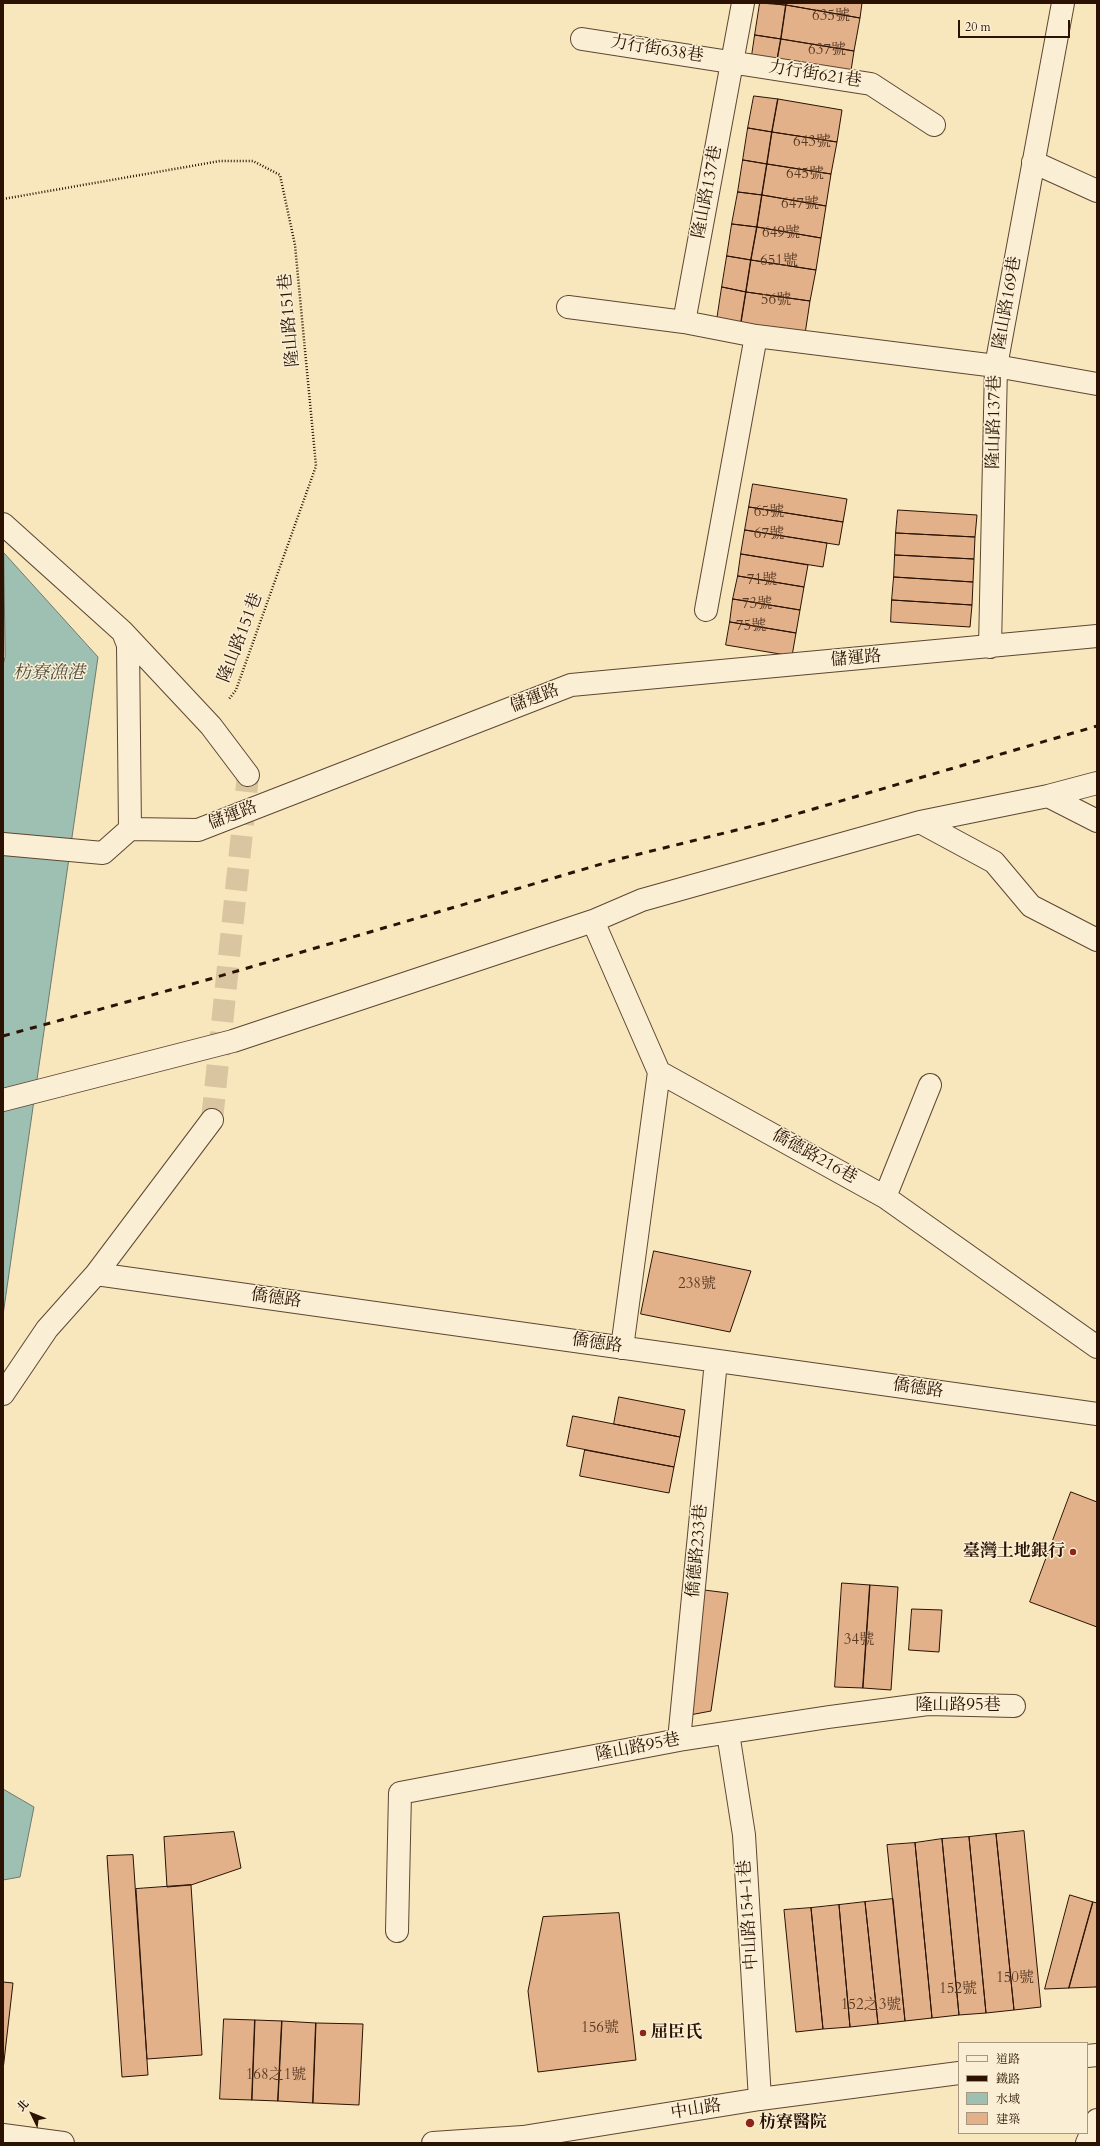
<!DOCTYPE html>
<html>
<head>
<meta charset="utf-8">
<style>
	body { margin:0 }
	#map { position:relative; width:1100px; height:2146px; overflow:hidden; background:#f8e6bd; font-family:Cardo,"Noto Serif TC",serif }
	canvas { display:block }
	.frame { position:absolute; inset:0; border:4px solid #2b1203; pointer-events:none }
	.legend { position:absolute; left:958px; top:2042px; width:130px; height:92px; box-sizing:border-box; background:#faefd4; border:1px solid #a79780; margin:0; padding:5px 7px; list-style:none; font-size:12px; color:#2b1203 }
	.legend li { display:flex; align-items:center; gap:8px; height:20px }
	.legend b { width:20px; border:1px solid #a79780 }
	.north { position:absolute; left:12px; top:2094px; width:40px; height:40px; -webkit-text-stroke:3px #faefd4; paint-order:stroke; rotate:313deg; font-size:11px; font-weight:700; line-height:16px; text-align:center; color:#2b1203 }
	.north::after { content:''; display:block; margin:auto; width:14px; height:18px; background:#2b1203; clip-path:polygon(50% 0,100% 100%,50% 72%,0 100%) }
	.scale { position:absolute; left:958px; top:20px; width:112px; height:18px; box-sizing:border-box; border:2px solid #2b1203; border-top:0; padding-left:5px; font-size:12px; line-height:14px; white-space:nowrap; color:#2b1203; -webkit-text-stroke:3px #faefd4; paint-order:stroke }
</style>
</head>
<body>
<div id="map">
<canvas width="1100" height="2146"></canvas>
<div class="frame"></div>
<ul class="legend">
<li><b style="height:5px;background:#faefd4"></b>道路</li>
<li><b style="height:5px;background:#2b1203"></b>鐵路</li>
<li><b style="height:11px;background:#9dc0b2"></b>水域</li>
<li><b style="height:11px;background:#e2b089"></b>建築</li>
</ul>
<div class="north">北</div>
<div class="scale">20 m</div>
</div>
<script>
const g = document.querySelector('canvas').getContext('2d');
g.lineJoin = 'round';
function fill(path, color) { g.fillStyle = color; g.fill(path, 'evenodd'); }
function stroke(path, color, width, dash) { g.strokeStyle = color; g.lineWidth = width; g.lineCap = dash ? 'butt' : 'round'; g.setLineDash(dash || []); g.stroke(path); }
function write(font, color, halo, rows, align = 'center') {
  g.font = font + ' Cardo,"Noto Serif TC",serif'; g.lineWidth = 3; g.setLineDash([]); g.textBaseline = 'middle'; g.strokeStyle = halo; g.fillStyle = color; for (const [text, x, y, turn = 0] of rows) {
    g.save(); g.translate(x, y); g.rotate((+turn || 0) * Math.PI / 180); g.textAlign = isNaN(turn) ? turn : align; if (halo) g.strokeText(text, 0, 0); g.fillText(text, 0, 0); g.restore();
  }
}
const water = new Path2D(`
	M 4,553 L 98,657 L 3,1315 L 3,665 L 5,657 Z
	M 3,1789 L 34,1807 L 20,1877 L 3,1880 Z`);
fill(water, '#9dc0b2');
stroke(water, '#6f7a6c', 1);
const building = new Path2D(`
	M 760,3 L 786,5 L 781,39 L 755,35 Z
	M 771,3 L 786,3 L 786,5 Z
	M 786,3 L 862,3 L 860,18 L 786,5 Z
	M 786,5 L 860,18 L 854,51 L 781,39 Z
	M 755,35 L 781,39 L 775,72 L 750,69 Z
	M 781,39 L 854,51 L 849,84 L 775,72 Z
	M 754,96 L 778,99 L 772,132 L 748,128 Z
	M 778,99 L 842,110 L 837,142 L 772,132 Z
	M 748,128 L 772,132 L 767,164 L 743,160 Z
	M 772,132 L 837,142 L 831,174 L 767,164 Z
	M 743,160 L 767,164 L 762,195 L 738,192 Z
	M 767,164 L 831,174 L 826,206 L 762,195 Z
	M 738,192 L 762,195 L 757,227 L 732,224 Z
	M 762,195 L 826,206 L 821,238 L 757,227 Z
	M 732,224 L 757,227 L 751,260 L 727,256 Z
	M 757,227 L 821,238 L 816,270 L 751,260 Z
	M 727,256 L 751,260 L 746,292 L 722,287 Z
	M 751,260 L 816,270 L 810,301 L 746,292 Z
	M 722,287 L 746,292 L 741,323 L 717,320 Z
	M 746,292 L 810,301 L 805,334 L 741,323 Z
	M 753,484 L 847,499 L 843,522 L 749,507 Z
	M 749,507 L 843,522 L 839,545 L 745,530 Z
	M 898,510 L 977,515 L 975,537 L 896,533 Z
	M 745,530 L 827,543 L 823,567 L 741,554 Z
	M 896,533 L 975,537 L 974,559 L 895,555 Z
	M 741,554 L 808,565 L 804,587 L 738,576 Z
	M 895,555 L 974,559 L 973,582 L 894,577 Z
	M 738,576 L 804,587 L 800,610 L 733,599 Z
	M 894,577 L 973,582 L 972,605 L 892,600 Z
	M 733,599 L 800,610 L 796,633 L 730,622 Z
	M 892,600 L 972,605 L 970,627 L 891,622 Z
	M 730,622 L 796,633 L 792,656 L 726,645 Z
	M 654,1251 L 751,1271 L 730,1332 L 641,1314 Z
	M 619,1397 L 685,1410 L 680,1437 L 614,1424 Z
	M 573,1416 L 680,1437 L 674,1467 L 567,1446 Z
	M 585,1450 L 674,1467 L 669,1493 L 580,1476 Z
	M 1071,1492 L 1097,1502 L 1097,1627 L 1030,1602 Z
	M 842,1583 L 870,1585 L 863,1688 L 835,1687 Z
	M 870,1585 L 898,1587 L 891,1690 L 863,1688 Z
	M 696,1589 L 728,1593 L 711,1711 L 679,1717 Z
	M 912,1609 L 942,1610 L 939,1652 L 909,1650 Z
	M 1024,1831 L 1041,2007 L 1014,2010 L 996,1834 Z
	M 234,1832 L 241,1868 L 191,1885 L 167,1887 L 164,1837 Z
	M 996,1834 L 1014,2010 L 986,2013 L 969,1837 Z
	M 969,1837 L 986,2013 L 959,2015 L 942,1839 Z
	M 942,1839 L 959,2015 L 932,2018 L 915,1843 Z
	M 915,1843 L 932,2018 L 905,2021 L 887,1845 Z
	M 133,1855 L 148,2075 L 122,2077 L 107,1856 Z
	M 191,1885 L 202,2055 L 147,2059 L 136,1889 Z
	M 1070,1895 L 1093,1902 L 1069,1988 L 1045,1989 Z
	M 893,1899 L 905,2021 L 878,2024 L 865,1902 Z
	M 865,1902 L 878,2024 L 850,2027 L 839,1905 Z
	M 1093,1902 L 1097,1903 L 1097,1984 L 1096,1987 L 1069,1988 Z
	M 839,1905 L 850,2027 L 823,2029 L 811,1908 Z
	M 811,1908 L 823,2029 L 796,2032 L 784,1910 Z
	M 619,1913 L 636,2060 L 538,2072 L 528,1991 L 543,1917 Z
	M 3,1982 L 13,1983 L 3,2070 Z
	M 224,2019 L 255,2020 L 252,2100 L 220,2099 Z
	M 255,2020 L 282,2021 L 278,2101 L 252,2100 Z
	M 282,2021 L 316,2023 L 313,2103 L 278,2101 Z
	M 316,2023 L 363,2024 L 359,2105 L 313,2103 Z`);
fill(building, '#e2b089');
stroke(building, '#2b1203', 1);
stroke(new Path2D(`
	M 212,1120 L 248,775`), '#d9c6a1', 22, [22, 11]);
const minor = new Path2D(`
	M 582,39 L 871,84 L 934,125
	M 1033,162 L 1097,191
	M 568,307 L 684,322 L 756,336 L 996,366 L 1097,384
	M 684,322 L 743,3
	M 3,524 L 123,632 L 128,645 L 130,829
	M 706,610 L 756,336
	M 123,632 L 211,726 L 248,775
	M 990,647 L 996,366 L 1063,3
	M 1048,796 L 1097,821
	M 920,822 L 994,862 L 1031,906 L 1097,940
	M 3,844 L 103,853 L 130,829 L 198,830 L 571,685 L 1097,636
	M 593,921 L 659,1072 L 885,1197 L 1097,1347
	M 3,1100 L 233,1041 L 593,921 L 642,900 L 920,822 L 1048,796 L 1097,783
	M 885,1197 L 930,1085
	M 96,1274 L 1097,1414
	M 622,1348 L 659,1072
	M 3,1394 L 47,1329 L 96,1274 L 212,1120
	M 728,1733 L 744,1835 L 760,2099
	M 679,1740 L 716,1361
	M 397,1931 L 400,1793 L 679,1740 L 829,1717 L 928,1704 L 1014,1706
	M 1087,2056 L 1097,2055
	M 3,2135 L 63,2143
	M 433,2143 L 523,2137 L 760,2099 L 959,2073
	M 1087,2143 L 1097,2120`);
stroke(minor, '#5e4732', 24);
stroke(new Path2D(`
	M 3,199 L 220,161 L 253,161 L 280,175 L 295,245 L 316,466 L 236,690 L 229,699`), '#2b1203', 2.5, [1, 2]);
stroke(minor, '#faefd4', 22);
stroke(new Path2D(`
	M 3,1036 L 210,979 L 615,860 L 769,822 L 1097,726`), '#2b1203', 3, [7, 7]);
for (const [x, y, r, color] of [
	[1073,1552,4,"#8f2418"],
	[643,2033,4,"#8f2418"],
	[750,2123,5,"#8f2418"]
]) { const dot = new Path2D(); dot.arc(x, y, r, 0, 2 * Math.PI); g.fillStyle = color; g.fill(dot); stroke(dot, '#faefd4', 1.5); }
write('15px', '#593a24', null, [
	["635號",831,17],
	["637號",827,51],
	["643號",812,143],
	["645號",805,175],
	["647號",800,205],
	["649號",781,234],
	["651號",779,262],
	["56號",776,301],
	["65號",769,513],
	["67號",769,535],
	["71號",762,581],
	["73號",757,605],
	["75號",751,627],
	["238號",697,1285],
	["34號",859,1641],
	["150號",1015,1979],
	["152號",958,1990],
	["152之3號",871,2006],
	["156號",600,2029],
	["168之1號",276,2076]
]);
write('17px', '#2b1203', '#faefd4', [
	["力行街638巷",657,50,9],
	["力行街621巷",815,75,9],
	["隆山路137巷",708,192,-79],
	["隆山路169巷",1008,303,-80],
	["隆山路151巷",290,320,-95],
	["隆山路137巷",995,422,-89],
	["隆山路151巷",241,638,-69],
	["儲運路",856,659,-5],
	["儲運路",535,699,-21],
	["儲運路",233,816,-21],
	["僑德路216巷",814,1157,29],
	["僑德路",276,1299,8],
	["僑德路",597,1344,8],
	["僑德路",918,1389,8],
	["僑德路233巷",698,1551,-85],
	["隆山路95巷",958,1706],
	["隆山路95巷",638,1748,-11],
	["中山路154-1巷",749,1915,-94],
	["中山路",696,2110,-9]
]);
write('bold 17px', '#2b1203', '#faefd4', [
	["臺灣土地銀行",1065,1552,"right"],
	["屈臣氏",651,2033],
	["枋寮醫院",759,2123]
], 'left');
write('italic 18px', '#534f40', '#faefd4', [
	["枋寮漁港",49,674]
]);
</script>
</body>
</html>
